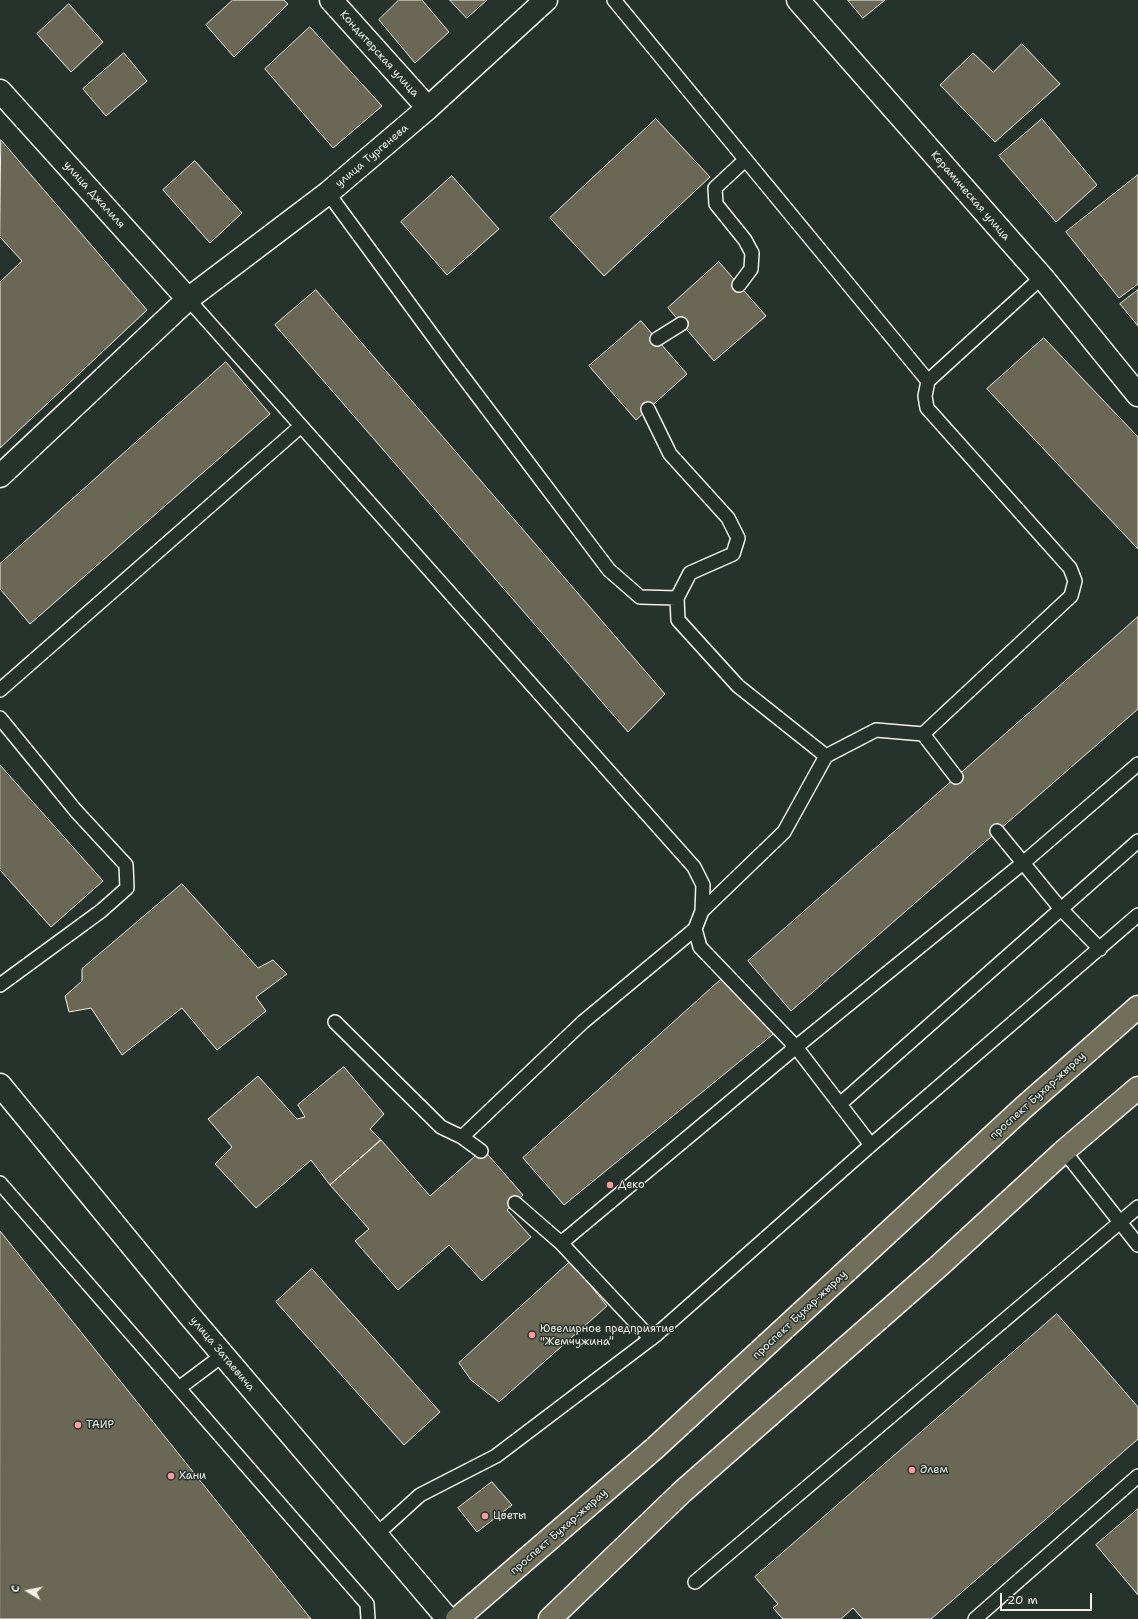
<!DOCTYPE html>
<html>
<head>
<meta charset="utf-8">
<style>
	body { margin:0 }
	#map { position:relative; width:1138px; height:1619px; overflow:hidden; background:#26332d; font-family:"Shantell Sans",sans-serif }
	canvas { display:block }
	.north { position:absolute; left:8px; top:1571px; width:40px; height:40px; -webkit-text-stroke:3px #26332d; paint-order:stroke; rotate:280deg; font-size:11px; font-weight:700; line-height:16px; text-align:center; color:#f4f1e8 }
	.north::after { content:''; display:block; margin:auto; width:14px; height:18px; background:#f4f1e8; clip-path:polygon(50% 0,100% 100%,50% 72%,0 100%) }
	.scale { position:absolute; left:1000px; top:1593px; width:92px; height:18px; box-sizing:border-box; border:2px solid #f4f1e8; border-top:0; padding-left:5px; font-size:12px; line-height:14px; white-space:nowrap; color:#f4f1e8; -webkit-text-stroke:3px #26332d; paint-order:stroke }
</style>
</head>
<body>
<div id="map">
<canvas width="1138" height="1619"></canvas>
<div class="north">С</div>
<div class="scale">20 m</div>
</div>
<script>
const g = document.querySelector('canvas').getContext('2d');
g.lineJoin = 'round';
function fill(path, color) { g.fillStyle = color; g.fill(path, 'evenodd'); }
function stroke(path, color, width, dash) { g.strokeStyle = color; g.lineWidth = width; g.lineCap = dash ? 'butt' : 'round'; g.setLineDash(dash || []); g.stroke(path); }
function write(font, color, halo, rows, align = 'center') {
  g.font = font + ' "Shantell Sans",sans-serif'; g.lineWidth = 3; g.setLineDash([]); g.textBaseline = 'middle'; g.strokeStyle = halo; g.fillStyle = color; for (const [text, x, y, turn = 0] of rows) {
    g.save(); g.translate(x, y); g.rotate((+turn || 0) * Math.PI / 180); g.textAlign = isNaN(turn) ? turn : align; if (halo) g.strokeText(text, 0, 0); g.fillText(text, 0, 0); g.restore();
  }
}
const building = new Path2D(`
	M 233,0 L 284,0 L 288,4 L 234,57 L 206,25 Z
	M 399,0 L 422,0 L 449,32 L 415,63 L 379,20 Z
	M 450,0 L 487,0 L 467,18 Z
	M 848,0 L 885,0 L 863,18 Z
	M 69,4 L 103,42 L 71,72 L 37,34 Z
	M 310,27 L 382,106 L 333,148 L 265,69 Z
	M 1022,44 L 1060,84 L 995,142 L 940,85 L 973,53 L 993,72 Z
	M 124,53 L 147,81 L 106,116 L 83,89 Z
	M 656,119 L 710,177 L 604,276 L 550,218 Z
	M 1042,119 L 1097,185 L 1056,222 L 999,156 Z
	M 1,140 L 147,310 L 0,448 L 0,282 L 22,261 L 0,237 Z
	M 195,161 L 242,213 L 210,243 L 163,190 Z
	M 1138,175 L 1138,284 L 1119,298 L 1066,232 Z
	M 452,176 L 499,229 L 447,275 L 401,222 Z
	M 719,262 L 766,316 L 714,361 L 668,308 Z
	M 316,290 L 665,694 L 628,732 L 275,325 Z
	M 1138,290 L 1138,326 L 1120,304 Z
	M 641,321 L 687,374 L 636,420 L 589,366 Z
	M 1044,338 L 1138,437 L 1138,549 L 987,389 Z
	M 226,362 L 270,414 L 30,624 L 0,589 L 0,564 Z
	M 1138,617 L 1138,709 L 791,1011 L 748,961 Z
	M 0,765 L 103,881 L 51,927 L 0,870 Z
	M 182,884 L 258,968 L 273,960 L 287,974 L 256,997 L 266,1011 L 217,1050 L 182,1008 L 122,1055 L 91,1008 L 69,1012 L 65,996 L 82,981 L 82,969 Z
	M 725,976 L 777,1031 L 564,1205 L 523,1158 Z
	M 344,1067 L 384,1114 L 370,1129 L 381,1140 L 330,1185 L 311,1160 L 256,1208 L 215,1164 L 232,1147 L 208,1119 L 258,1076 L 297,1119 L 305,1117 L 298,1105 Z
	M 381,1140 L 430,1196 L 483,1149 L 523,1195 L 507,1210 L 531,1237 L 482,1281 L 449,1245 L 398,1290 L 355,1241 L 369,1229 L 330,1185 Z
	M 0,1231 L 311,1619 L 0,1619 Z
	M 571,1261 L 607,1306 L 499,1402 L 471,1380 L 459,1363 Z
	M 312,1269 L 440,1412 L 404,1445 L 276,1302 Z
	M 1057,1314 L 1138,1407 L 1138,1439 L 931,1619 L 863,1619 L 853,1608 L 841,1619 L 783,1619 L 773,1608 L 778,1604 L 755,1577 Z
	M 492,1482 L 512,1505 L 477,1532 L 458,1508 Z
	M 1138,1509 L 1138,1595 L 1096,1545 Z`);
fill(building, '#6a6854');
stroke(building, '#f4f1e8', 1);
const lane = new Path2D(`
	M 614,0 L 928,381
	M 328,193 L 452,362 L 609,570 L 640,597 L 677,598
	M 739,285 L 751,269 L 752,253 L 745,240 L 716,204 L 715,188 L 745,160
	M 188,299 L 694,867 L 703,885 L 702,911
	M 657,339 L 681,324
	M 648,409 L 670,454 L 728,518 L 738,538 L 733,554 L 690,573 L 677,598 L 678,620 L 738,686 L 826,756
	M 0,690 L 301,426
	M 0,718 L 76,811 L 126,865 L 127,888 L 101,911 L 0,985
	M 923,734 L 956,777
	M 997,831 L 1060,908 L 1100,949
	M 335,1022 L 441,1127 L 462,1137 L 481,1151
	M 840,1104 L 1138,841
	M 462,1137 L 583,1022 L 695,929
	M 871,1145 L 796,1047 L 700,947 L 695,929 L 702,911 L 784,832 L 826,756 L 876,730 L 923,734 L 1071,596 L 1075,581 L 1070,568 L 927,408 L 925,396 L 928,381 L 1042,277
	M 1064,1151 L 1138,1245
	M 0,1183 L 367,1604 L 368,1619
	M 515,1203 L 561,1243
	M 651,1339 L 561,1243 L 796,1047 L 1023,863 L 1138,764
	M 179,1388 L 223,1355
	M 376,1535 L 420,1495 L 496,1456 L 657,1334 L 871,1145 L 1138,915
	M 695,1582 L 1138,1207
	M 975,1619 L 1138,1476`);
const street = new Path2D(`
	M 331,0 L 428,108
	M 0,91 L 188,299
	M 0,476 L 188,299 L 328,193 L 428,108 L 546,0`);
const secondary = new Path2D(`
	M 798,0 L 1042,277 L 1138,395
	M 0,1085 L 189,1315 L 448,1619`);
const primary = new Path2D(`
	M 457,1619 L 655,1448 L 1023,1108 L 1138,1007
	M 550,1619 L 682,1492 L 940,1265 L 1064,1151 L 1138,1088`);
stroke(lane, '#f4f1e8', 16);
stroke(street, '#f4f1e8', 25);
stroke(secondary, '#f4f1e8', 25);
stroke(primary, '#f4f1e8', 25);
stroke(lane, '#26332d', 13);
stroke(street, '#26332d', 22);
stroke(secondary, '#26332d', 22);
stroke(primary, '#716e59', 22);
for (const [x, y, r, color] of [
	[610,1185,4,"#ff9aa2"],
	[532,1335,4,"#ff9aa2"],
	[78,1425,4,"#ff9aa2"],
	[912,1470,4,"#ff9aa2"],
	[171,1476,4,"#ff9aa2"],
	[485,1516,4,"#ff9aa2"]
]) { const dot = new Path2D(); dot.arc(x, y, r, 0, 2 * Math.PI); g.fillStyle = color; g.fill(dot); stroke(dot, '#26332d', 1.5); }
write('11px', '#f4f1e8', '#26332d', [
	["Кондитерская улица",379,54,48],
	["улица Тургенева",372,156,-40],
	["улица Джалиля",94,195,48],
	["Керамическая улица",970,196,49],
	["проспект Бухар-жырау",1038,1096,-42],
	["проспект Бухар-жырау",800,1315,-43],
	["улица Затаевича",222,1354,50],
	["проспект Бухар-жырау",559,1532,-41]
]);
write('11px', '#f4f1e8', '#26332d', [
	["Деко",618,1185],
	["Ювелирное предприятие",540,1329],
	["\"Жемчужина\"",540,1342],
	["ТАИР",86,1425],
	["Әлем",920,1470],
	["Хани",179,1476],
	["Цветы",493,1516]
], 'left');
</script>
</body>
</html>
